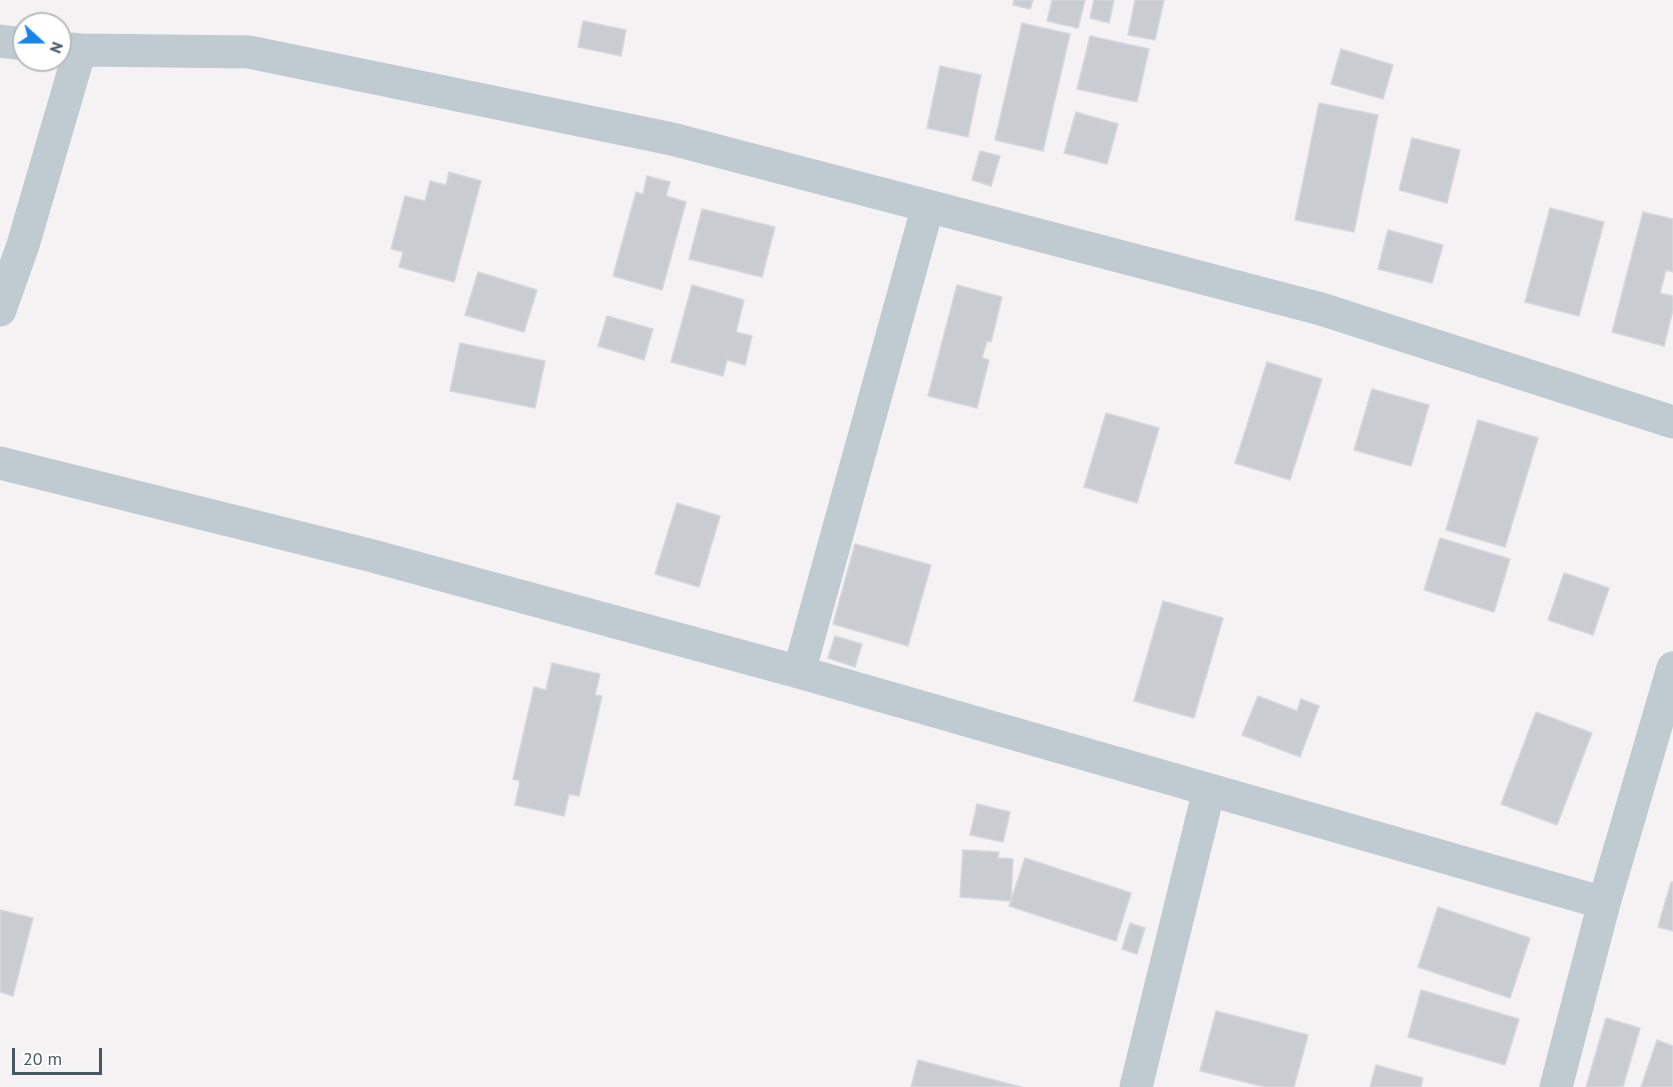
<!DOCTYPE html>
<html>
<head>
<meta charset="utf-8">
<style>
	body { margin:0 }
	#map { position:relative; width:1673px; height:1087px; overflow:hidden; background:#f4f2f2; font-family:"PT Sans",sans-serif }
	canvas { display:block }
	.north { position:absolute; left:12px; top:12px; width:60px; height:60px; box-sizing:border-box; background:#fff; border:2px solid #b6bcbf; border-radius:50%; rotate:111deg; font-size:16px; font-weight:700; line-height:24px; text-align:center; color:#495760 }
	.north::after { content:''; display:block; margin:auto; width:21px; height:27px; background:#1784e8; clip-path:polygon(50% 0,100% 100%,50% 72%,0 100%) }
	.scale { position:absolute; left:12px; top:1048px; width:90px; height:27px; box-sizing:border-box; border:3px solid #495760; border-top:0; padding-left:8px; font-size:18px; line-height:21px; white-space:nowrap; color:#495760; -webkit-text-stroke:4px #fff; paint-order:stroke }
</style>
</head>
<body>
<div id="map">
<canvas width="1673" height="1087"></canvas>
<div class="north">N</div>
<div class="scale">20 m</div>
</div>
<script>
const g = document.querySelector('canvas').getContext('2d');
g.lineJoin = 'round';
function fill(path, color) { g.fillStyle = color; g.fill(path, 'evenodd'); }
function stroke(path, color, width, dash) { g.strokeStyle = color; g.lineWidth = width; g.lineCap = dash ? 'butt' : 'round'; g.setLineDash(dash || []); g.stroke(path); }
const building = new Path2D(`
	M 1014,0 L 1033,0 L 1030,9 L 1013,5 Z
	M 1052,0 L 1085,0 L 1078,28 L 1047,21 Z
	M 1094,0 L 1114,0 L 1109,23 L 1090,18 Z
	M 1135,0 L 1164,0 L 1155,40 L 1128,35 Z
	M 583,21 L 626,30 L 621,56 L 578,47 Z
	M 1022,23 L 1070,34 L 1043,151 L 995,140 Z
	M 1090,36 L 1149,49 L 1137,102 L 1077,89 Z
	M 1341,49 L 1393,65 L 1383,99 L 1331,84 Z
	M 940,66 L 981,75 L 968,137 L 927,128 Z
	M 1319,103 L 1378,115 L 1354,232 L 1295,220 Z
	M 1076,112 L 1118,124 L 1107,164 L 1064,153 Z
	M 1412,138 L 1460,150 L 1447,203 L 1399,190 Z
	M 980,151 L 1000,156 L 991,186 L 972,180 Z
	M 449,172 L 481,181 L 454,282 L 399,267 L 403,252 L 391,249 L 405,196 L 425,201 L 430,181 L 446,185 Z
	M 647,176 L 670,182 L 666,196 L 686,202 L 662,290 L 613,276 L 636,192 L 643,194 Z
	M 1550,208 L 1604,222 L 1579,316 L 1525,302 Z
	M 702,209 L 775,227 L 762,277 L 689,259 Z
	M 1643,212 L 1673,219 L 1673,272 L 1666,270 L 1660,293 L 1673,296 L 1673,310 L 1664,346 L 1612,332 Z
	M 1388,230 L 1443,245 L 1432,283 L 1378,269 Z
	M 478,272 L 537,290 L 524,332 L 465,315 Z
	M 692,285 L 744,300 L 736,332 L 752,336 L 745,365 L 727,360 L 723,376 L 671,362 Z
	M 957,285 L 1002,297 L 991,342 L 987,341 L 982,358 L 989,360 L 977,408 L 928,396 Z
	M 607,316 L 653,329 L 644,360 L 598,346 Z
	M 460,343 L 545,361 L 535,408 L 450,391 Z
	M 1267,362 L 1322,379 L 1290,480 L 1235,463 Z
	M 1372,389 L 1429,405 L 1411,466 L 1354,450 Z
	M 1106,413 L 1159,428 L 1137,503 L 1084,487 Z
	M 1478,420 L 1538,438 L 1505,547 L 1446,530 Z
	M 677,503 L 720,516 L 699,587 L 655,574 Z
	M 1440,538 L 1510,559 L 1494,612 L 1424,590 Z
	M 855,544 L 931,565 L 908,646 L 833,624 Z
	M 1564,573 L 1609,588 L 1593,635 L 1548,620 Z
	M 1163,601 L 1223,618 L 1194,718 L 1134,701 Z
	M 835,636 L 862,644 L 855,667 L 828,658 Z
	M 552,663 L 600,674 L 595,695 L 602,696 L 579,796 L 569,794 L 564,816 L 515,805 L 520,781 L 513,779 L 534,687 L 546,690 Z
	M 1258,696 L 1297,711 L 1301,699 L 1319,706 L 1300,757 L 1242,735 Z
	M 1536,712 L 1592,733 L 1557,825 L 1501,804 Z
	M 977,804 L 1010,812 L 1003,842 L 970,835 Z
	M 963,850 L 999,852 L 998,858 L 1013,859 L 1011,901 L 960,897 Z
	M 1025,858 L 1131,893 L 1116,941 L 1009,906 Z
	M 1671,882 L 1673,882 L 1673,931 L 1658,927 Z
	M 1438,907 L 1530,938 L 1510,998 L 1418,967 Z
	M 0,910 L 33,918 L 13,996 L 0,992 Z
	M 1130,923 L 1145,928 L 1137,954 L 1122,949 Z
	M 1421,990 L 1519,1019 L 1505,1065 L 1408,1037 Z
	M 1216,1011 L 1308,1035 L 1294,1087 L 1265,1087 L 1200,1071 Z
	M 1606,1018 L 1640,1028 L 1623,1087 L 1586,1087 Z
	M 1657,1040 L 1673,1046 L 1673,1087 L 1641,1087 Z
	M 918,1060 L 1021,1087 L 911,1087 Z
	M 1376,1065 L 1423,1078 L 1421,1087 L 1370,1087 Z`);
fill(building, '#c9cdd1');
stroke(building, '#d6d8dd', 1.5);
stroke(new Path2D(`
	M 0,41 L 24,44
	M 60,48 L 80,50 L 249,52 L 672,139 L 1321,309 L 1673,422
	M 0,310 L 23,245 L 80,50
	M 0,463 L 369,555 L 799,672 L 1604,903
	M 799,672 L 928,206
	M 1136,1087 L 1209,790
	M 1556,1087 L 1604,903 L 1673,668`), '#c0cad1', 33);
</script>
</body>
</html>
